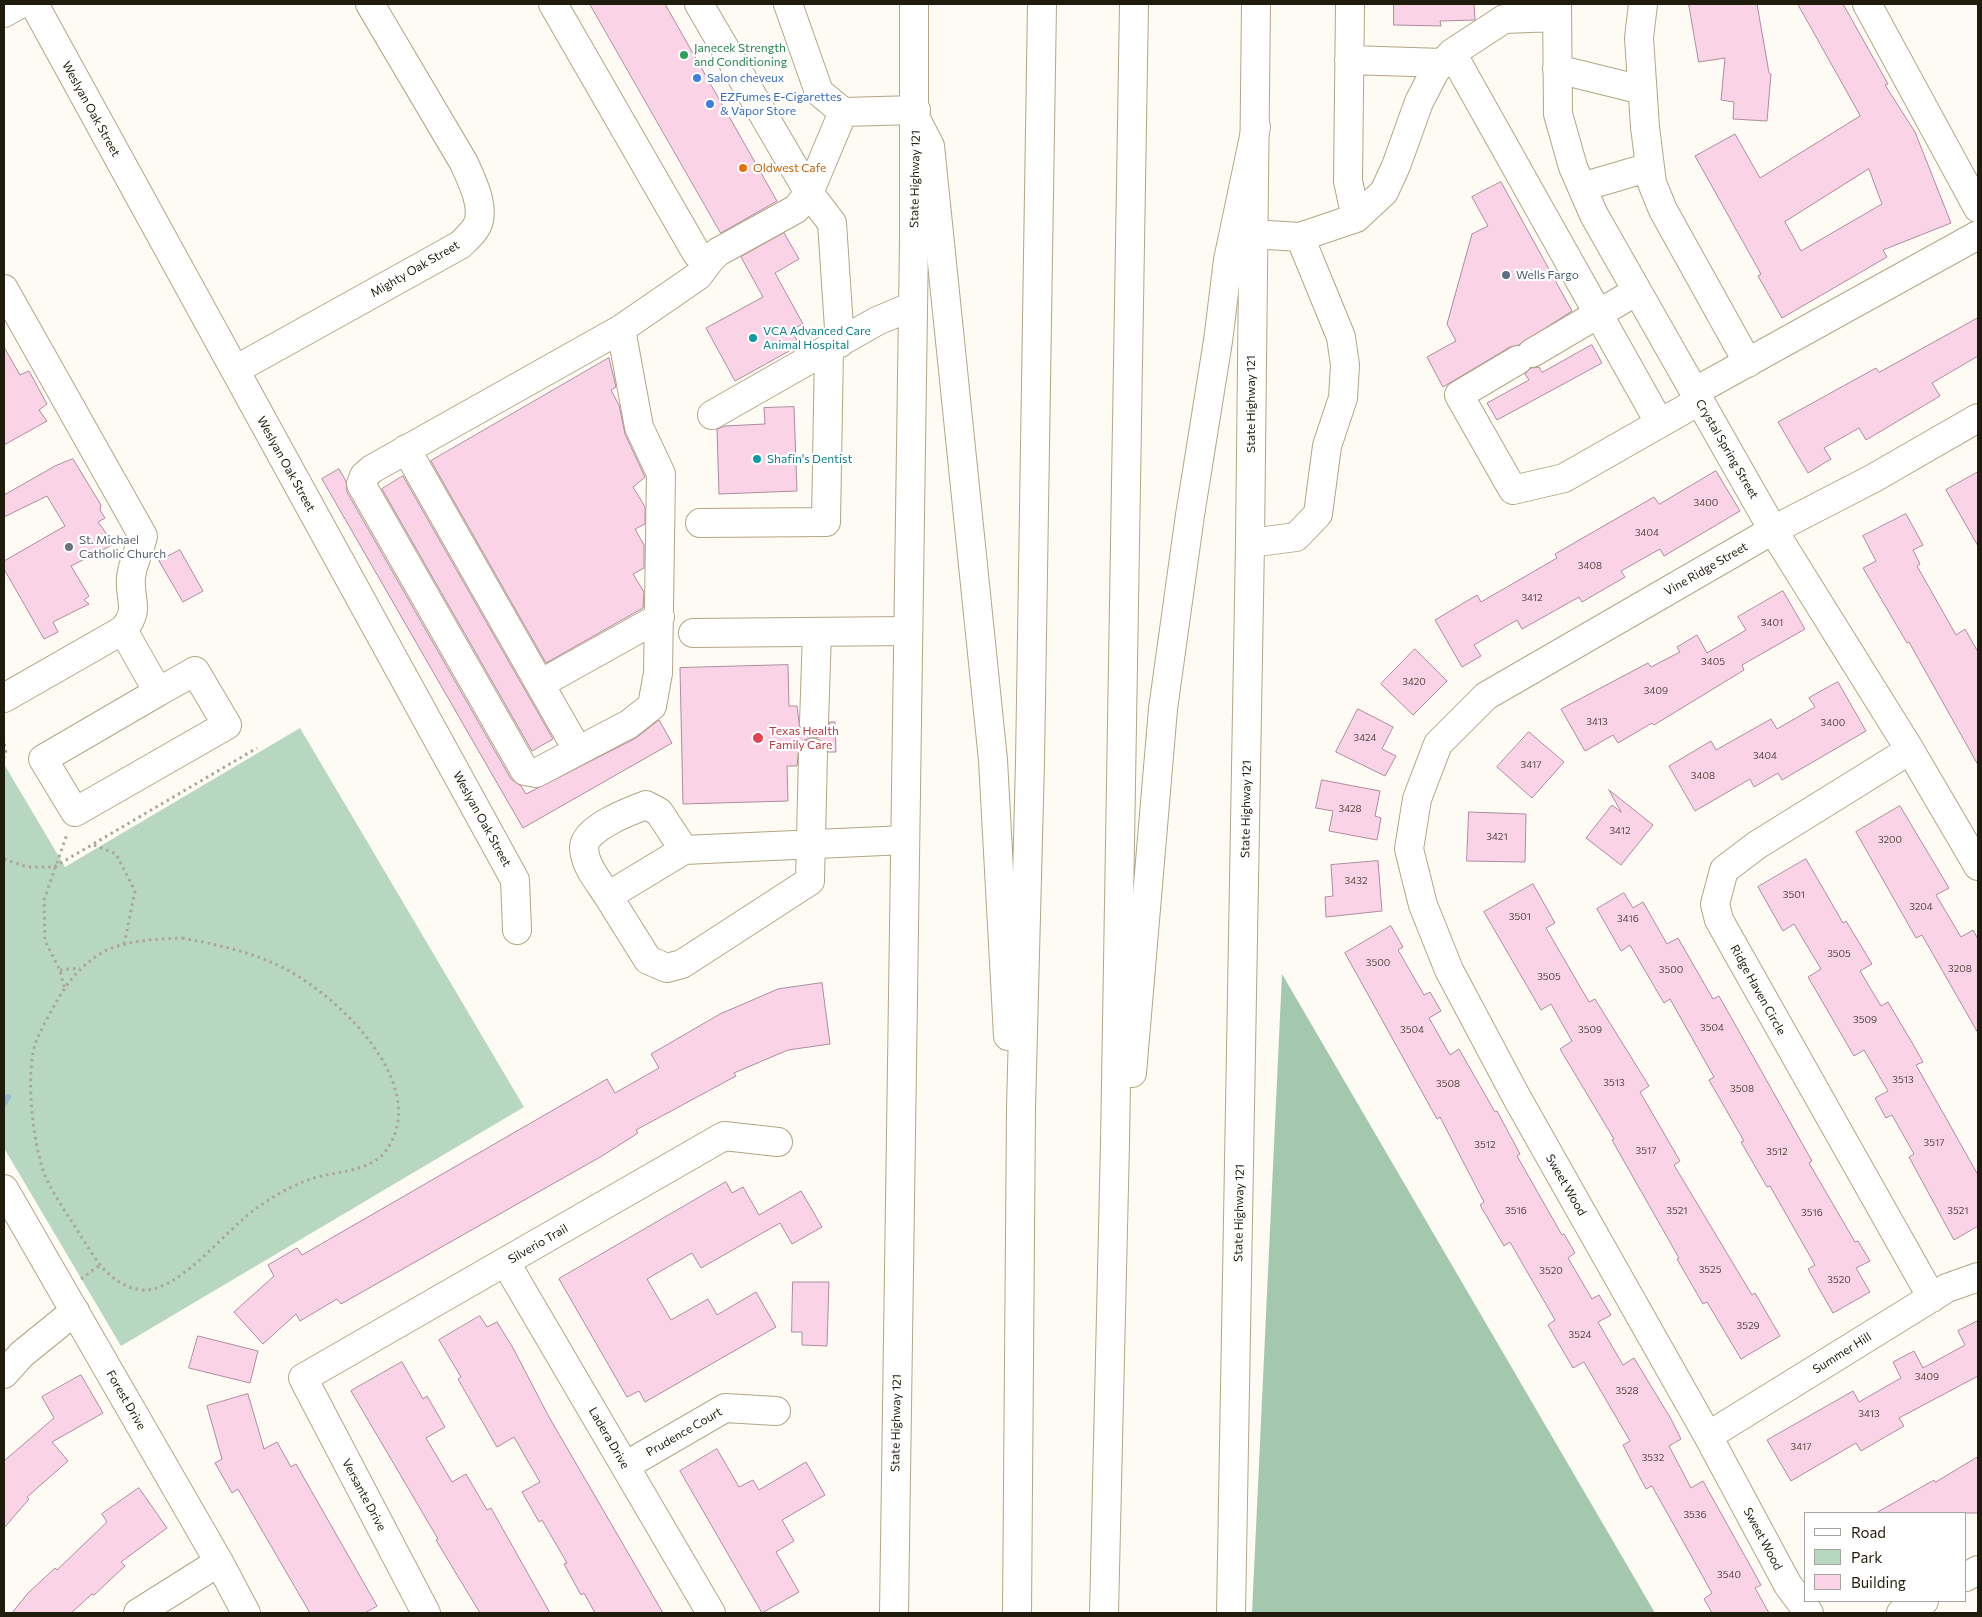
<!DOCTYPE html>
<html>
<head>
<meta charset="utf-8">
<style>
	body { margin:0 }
	#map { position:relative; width:1982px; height:1617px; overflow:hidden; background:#fdfbf3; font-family:Commissioner,sans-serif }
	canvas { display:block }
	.frame { position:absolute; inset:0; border:5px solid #1f1b0d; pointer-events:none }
	.legend { position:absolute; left:1804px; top:1512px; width:162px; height:90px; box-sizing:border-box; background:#fff; border:1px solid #a5a49e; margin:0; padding:6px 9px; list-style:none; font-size:15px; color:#1f1b0d }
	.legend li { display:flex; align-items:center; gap:10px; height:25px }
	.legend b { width:25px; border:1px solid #a5a49e }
</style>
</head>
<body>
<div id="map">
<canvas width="1982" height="1617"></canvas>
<div class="frame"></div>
<ul class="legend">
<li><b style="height:6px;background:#fff"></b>Road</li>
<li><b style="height:14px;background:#b8d7c1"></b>Park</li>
<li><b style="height:14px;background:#fbd3e7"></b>Building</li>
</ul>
</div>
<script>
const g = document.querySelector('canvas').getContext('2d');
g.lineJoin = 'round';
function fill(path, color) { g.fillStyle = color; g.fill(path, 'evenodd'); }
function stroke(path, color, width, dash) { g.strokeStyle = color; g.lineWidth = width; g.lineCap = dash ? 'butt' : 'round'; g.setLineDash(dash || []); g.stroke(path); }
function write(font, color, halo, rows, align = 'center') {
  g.font = font + ' Commissioner,sans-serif'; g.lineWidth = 4.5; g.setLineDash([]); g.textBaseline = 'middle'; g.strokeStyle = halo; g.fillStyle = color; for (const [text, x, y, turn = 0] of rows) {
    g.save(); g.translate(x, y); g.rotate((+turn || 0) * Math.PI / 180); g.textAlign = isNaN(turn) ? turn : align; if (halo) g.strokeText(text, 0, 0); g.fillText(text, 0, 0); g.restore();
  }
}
fill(new Path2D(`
	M 300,728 L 524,1107 L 121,1346 L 4,1148 L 4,764 L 65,867 Z`), '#b8d7c1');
fill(new Path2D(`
	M 1282,974 L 1655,1613 L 1252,1613 Z`), '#a4c8ae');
stroke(new Path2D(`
	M 4,1103 L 8,1097`), '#96c0d2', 6);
const building = new Path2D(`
	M 590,4 L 665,4 L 777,201 L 721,233 Z
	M 1394,4 L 1474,4 L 1475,20 L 1440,21 L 1441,26 L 1394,25 Z
	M 1689,4 L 1757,4 L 1769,73 L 1771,74 L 1767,121 L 1733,119 L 1734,102 L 1721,100 L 1725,58 L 1699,62 Z
	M 1798,4 L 1843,4 L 1888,84 L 1885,85 L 1915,132 L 1951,223 L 1883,250 L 1887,257 L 1782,318 L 1758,276 L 1761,274 L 1695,156 L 1735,134 L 1760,178 L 1860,116 ZM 1869,169 L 1882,204 L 1801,251 L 1785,222 Z
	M 1501,182 L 1572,311 L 1519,345 L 1510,347 L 1443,387 L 1427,357 L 1456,341 L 1447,324 L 1472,234 L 1488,226 L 1472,197 Z
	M 784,233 L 799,259 L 775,273 L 803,324 L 791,330 L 800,345 L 735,381 L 706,328 L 763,297 L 741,257 Z
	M 1978,318 L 1978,356 L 1932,383 L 1940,396 L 1866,440 L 1859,428 L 1824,448 L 1831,459 L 1808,473 L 1778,422 L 1876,368 L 1879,372 Z
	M 1592,345 L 1602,363 L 1497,420 L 1487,403 L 1529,380 L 1525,374 L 1531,368 L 1539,367 L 1542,372 Z
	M 4,347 L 20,375 L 29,371 L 47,404 L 39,410 L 47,421 L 4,445 Z
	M 609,358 L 616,387 L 611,390 L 619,405 L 625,434 L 645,477 L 633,487 L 645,507 L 645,524 L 635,529 L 644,545 L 644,568 L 633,574 L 644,592 L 643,608 L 546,663 L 431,461 Z
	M 794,407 L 797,491 L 719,494 L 717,429 L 725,426 L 765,424 L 764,408 Z
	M 73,459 L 101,505 L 100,510 L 105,518 L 98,522 L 114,544 L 71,566 L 89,596 L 84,600 L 89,604 L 53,622 L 58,632 L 44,639 L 4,569 L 4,561 L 65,526 L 47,496 L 4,517 L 4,495 L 55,466 Z
	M 339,469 L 346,481 L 347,492 L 511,779 L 521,786 L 526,794 L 636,738 L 659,720 L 672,743 L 523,828 L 322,479 Z
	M 1716,471 L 1740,511 L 1664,556 L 1660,549 L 1621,571 L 1625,577 L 1582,602 L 1579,597 L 1522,629 L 1517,620 L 1474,645 L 1481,656 L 1462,667 L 1435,620 L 1477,595 L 1481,602 L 1557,558 L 1555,554 L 1654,497 L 1659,504 Z
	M 1978,472 L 1978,546 L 1946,490 Z
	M 403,476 L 553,739 L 532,751 L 382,489 Z
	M 1906,514 L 1923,545 L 1913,550 L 1920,564 L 1917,566 L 1956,635 L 1965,629 L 1978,652 L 1978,765 L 1909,642 L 1907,643 L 1863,568 L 1876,561 L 1863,536 Z
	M 180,550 L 203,591 L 183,602 L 159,561 Z
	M 1783,591 L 1805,629 L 1742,665 L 1744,670 L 1654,725 L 1652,723 L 1618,743 L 1613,735 L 1585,751 L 1561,709 L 1648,663 L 1651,667 L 1680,652 L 1677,647 L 1697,635 L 1707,653 L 1746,630 L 1738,617 Z
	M 1415,649 L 1447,681 L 1413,715 L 1381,684 Z
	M 788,665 L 789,706 L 797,706 L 800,730 L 811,738 L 805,740 L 799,745 L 797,766 L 787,766 L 788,801 L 683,804 L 680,668 Z
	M 1838,682 L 1866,731 L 1782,780 L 1778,773 L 1754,787 L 1750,779 L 1695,811 L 1669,766 L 1711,741 L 1716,750 L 1771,719 L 1777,729 L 1815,707 L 1809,698 Z
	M 1358,709 L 1393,727 L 1382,749 L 1396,756 L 1385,776 L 1336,752 Z
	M 830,722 L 835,722 L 836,752 L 828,752 L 826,745 L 816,738 L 827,732 Z
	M 1529,732 L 1564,762 L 1532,798 L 1497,767 Z
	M 1322,780 L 1380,791 L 1375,816 L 1381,818 L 1377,840 L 1329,831 L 1333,811 L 1316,808 Z
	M 1609,790 L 1653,825 L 1621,865 L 1586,838 L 1612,805 L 1621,812 Z
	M 1900,806 L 1949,888 L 1936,895 L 1961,937 L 1973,930 L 1978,939 L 1978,1033 L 1922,935 L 1916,938 L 1856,832 Z
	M 1469,812 L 1526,814 L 1525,862 L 1467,861 Z
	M 1806,859 L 1843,923 L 1846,921 L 1872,964 L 1860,971 L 1881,1006 L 1888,1002 L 1914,1046 L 1923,1062 L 1916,1065 L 1978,1175 L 1978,1226 L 1954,1240 L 1909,1157 L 1914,1154 L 1892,1115 L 1886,1118 L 1875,1098 L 1888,1091 L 1864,1050 L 1854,1056 L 1808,977 L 1821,969 L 1794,924 L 1783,931 L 1758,887 Z
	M 1378,861 L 1382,911 L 1326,917 L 1325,897 L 1333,896 L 1331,865 Z
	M 1533,884 L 1555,923 L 1546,928 L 1589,1002 L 1595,999 L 1649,1086 L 1640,1092 L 1680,1161 L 1674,1165 L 1752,1295 L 1755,1293 L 1780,1336 L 1741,1359 L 1707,1302 L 1703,1304 L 1677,1259 L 1679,1258 L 1612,1140 L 1614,1139 L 1560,1049 L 1572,1041 L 1551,1004 L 1541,1010 L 1484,912 Z
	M 1624,893 L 1633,908 L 1643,902 L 1667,944 L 1678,938 L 1713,999 L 1719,996 L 1812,1161 L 1809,1163 L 1855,1242 L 1858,1241 L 1870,1261 L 1856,1268 L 1870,1292 L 1833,1313 L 1808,1269 L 1815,1265 L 1770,1186 L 1767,1187 L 1741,1142 L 1744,1141 L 1709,1080 L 1714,1077 L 1670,999 L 1664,1003 L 1630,945 L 1621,951 L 1597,909 Z
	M 1391,926 L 1403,947 L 1398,950 L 1424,995 L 1430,992 L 1441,1011 L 1429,1018 L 1450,1055 L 1459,1049 L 1495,1112 L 1497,1111 L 1520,1154 L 1517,1156 L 1562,1235 L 1564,1234 L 1575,1253 L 1568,1258 L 1592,1299 L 1599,1295 L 1611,1315 L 1598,1322 L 1623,1365 L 1634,1358 L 1671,1419 L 1681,1439 L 1669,1446 L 1691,1488 L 1703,1481 L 1761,1585 L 1755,1588 L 1769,1613 L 1712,1613 L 1704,1599 L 1712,1593 L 1652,1486 L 1646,1489 L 1623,1445 L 1630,1441 L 1584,1362 L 1573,1368 L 1548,1325 L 1555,1320 L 1510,1242 L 1504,1246 L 1480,1205 L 1484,1202 L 1440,1117 L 1437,1119 L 1345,953 Z
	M 822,983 L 830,1044 L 788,1050 L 734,1073 L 736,1076 L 636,1130 L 638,1133 L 602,1156 L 341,1304 L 337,1299 L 300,1321 L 296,1314 L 263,1344 L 234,1312 L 274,1276 L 268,1265 L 297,1248 L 302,1255 L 607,1079 L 615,1093 L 659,1068 L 651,1054 L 720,1014 L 778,989 Z
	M 726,1182 L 732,1193 L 743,1187 L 759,1215 L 801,1191 L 822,1227 L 792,1244 L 780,1223 L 701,1268 L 692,1253 L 647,1279 L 671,1320 L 708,1299 L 717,1315 L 756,1292 L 776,1327 L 645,1402 L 639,1391 L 627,1397 L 559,1279 Z
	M 793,1282 L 829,1282 L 827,1346 L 802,1345 L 802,1332 L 792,1332 Z
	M 480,1316 L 487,1327 L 497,1322 L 513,1348 L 549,1417 L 663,1613 L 595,1613 L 584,1593 L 581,1595 L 564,1564 L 567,1563 L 542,1520 L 539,1522 L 522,1492 L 540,1482 L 514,1437 L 497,1447 L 458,1379 L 461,1377 L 439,1340 Z
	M 1978,1321 L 1978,1376 L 1899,1418 L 1904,1426 L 1861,1451 L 1856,1443 L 1791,1481 L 1767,1440 L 1853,1391 L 1859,1402 L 1901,1378 L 1893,1362 L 1914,1351 L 1923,1368 L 1965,1345 L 1958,1331 Z
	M 198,1336 L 258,1351 L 250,1383 L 189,1368 Z
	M 402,1362 L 423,1399 L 427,1396 L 445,1427 L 426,1438 L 452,1482 L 466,1474 L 487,1510 L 491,1508 L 550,1613 L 480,1613 L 445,1555 L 436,1540 L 438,1539 L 351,1391 Z
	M 81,1375 L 103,1413 L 52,1442 L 68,1461 L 27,1497 L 29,1499 L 4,1528 L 4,1461 L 54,1418 L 42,1397 Z
	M 248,1394 L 264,1449 L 277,1442 L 291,1467 L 296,1464 L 377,1606 L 365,1613 L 310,1613 L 238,1489 L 232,1493 L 215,1463 L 222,1459 L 207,1406 Z
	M 717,1449 L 739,1487 L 753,1480 L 759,1490 L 806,1462 L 825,1495 L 782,1520 L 794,1541 L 776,1552 L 799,1592 L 762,1613 L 680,1471 Z
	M 1978,1457 L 1978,1513 L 1876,1513 L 1934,1480 L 1935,1482 Z
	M 139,1488 L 167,1528 L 121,1562 L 125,1566 L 94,1595 L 92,1594 L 71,1613 L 12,1613 L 28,1593 L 55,1568 L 57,1570 L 107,1522 L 102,1514 Z`);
fill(building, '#fbd3e7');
stroke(building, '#ae8b9d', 1);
const minor = new Path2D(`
	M 34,4 L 515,880 L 517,930
	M 553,4 L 697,254 L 710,260 L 718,252 L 796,209 L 809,193 L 843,112
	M 699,4 L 809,193 L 832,223 L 840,343
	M 788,4 L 819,92 L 843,112 L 916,110
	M 1350,4 L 1348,181 L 1356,218
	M 1557,4 L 1558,114 L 1573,167 L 1594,215 L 1773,530 L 1910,750 L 1978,866
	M 1643,4 L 1639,38 L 1645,127 L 1652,183 L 1663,210 L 1748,363
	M 1867,4 L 1978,208
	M 1452,53 L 1659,422
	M 1349,60 L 1443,63
	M 1557,69 L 1642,90
	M 1582,187 L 1650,167
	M 1252,234 L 1300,237 L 1356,218 L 1384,192 L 1396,166 L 1419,102 L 1435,71 L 1452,53 L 1504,19 L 1556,17
	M 4,289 L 143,536 C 140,550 132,564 131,578 C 129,601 141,609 123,630 L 4,698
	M 621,329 L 372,469 L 364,476 L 361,484 L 525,771 L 536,773 L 629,724 L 652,706 L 658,673 L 661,474 L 639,427 L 621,329 L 698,276 L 710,260
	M 1532,353 L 1637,291
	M 1518,360 L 1459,395 L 1513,490 L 1564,478 L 1699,401
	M 235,370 L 460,245 C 467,238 477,230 479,220 C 483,202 471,179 464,163 L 370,4
	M 1694,392 L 1978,235
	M 712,415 L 877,321 L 913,306
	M 406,449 L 578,751
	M 700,523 L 826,522 L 829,349
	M 1250,543 L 1296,537 L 1318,514 L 1327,446 L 1343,398 L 1345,365 L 1341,337 L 1300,237
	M 123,630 L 158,692 L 195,671 L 227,725 L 75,812 L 43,759 L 158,692
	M 693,633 L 908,631
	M 540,684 L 660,617
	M 814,723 L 817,632
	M 1910,750 L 1757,845 L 1724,870 L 1715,904 L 1719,920 L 1932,1298
	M 813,753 L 810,881 L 682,964 L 667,968 L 648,960 L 608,896 L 684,850 L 905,840
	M 608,896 C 599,882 584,865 584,847 C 585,828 630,811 646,805 L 659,812 L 684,850
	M 4,1189 L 219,1562 L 246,1613
	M 506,1263 L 711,1613
	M 4,1374 L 22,1354 L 75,1311
	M 1708,1436 L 1947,1288 L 1978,1277
	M 625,1466 L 725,1408 L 776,1411
	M 1966,1577 L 1978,1570
	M 138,1613 L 219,1562
	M 426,1613 L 303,1378 L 724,1136 L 778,1142
	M 1809,1613 L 1788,1585 L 1708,1436 L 1517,1098 L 1449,970 L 1423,905 L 1409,849 L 1417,799 L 1438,744 L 1486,696 L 1773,530 L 1872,479 L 1978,418
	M 1901,1613 L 1924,1601`);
const major = new Path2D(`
	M 4,13 L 20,4
	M 894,1613 L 914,241 L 914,4
	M 1231,1613 L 1250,543 L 1256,4`);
const highway = new Path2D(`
	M 916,119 L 930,146 L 993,760 L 1008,1036
	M 1132,1073 L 1163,709 L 1190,515 L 1218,341 L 1228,260 L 1256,127
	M 1017,1613 L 1021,1108 L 1030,762 L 1042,4
	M 1104,1613 L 1115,1143 L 1134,4`);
stroke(minor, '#b2a684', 30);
stroke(major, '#b2a684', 30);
stroke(highway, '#b2a684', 30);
stroke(new Path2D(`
	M 4,744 L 6,750 L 4,758
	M 94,845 L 116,854 L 135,891 L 124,945
	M 4,859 L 27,867 L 54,867 L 257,748
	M 182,938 C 213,944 243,950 273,963 C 331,987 436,1085 385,1152 C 368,1173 332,1171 308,1180 C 289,1187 270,1198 254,1210 C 226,1230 179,1292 143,1290 C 110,1287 94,1257 79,1233 C 66,1212 51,1192 43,1170 C 33,1140 27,1084 33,1053 C 35,1040 42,1029 48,1017 C 63,989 76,967 105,951 C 128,940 157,939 182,938 Z
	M 60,970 L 80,968
	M 64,987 L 60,970 L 45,941 L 44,900 L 67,834
	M 81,1279 L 100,1265`), '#a9a79c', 3, [2.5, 4]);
stroke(minor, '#fff', 28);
stroke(major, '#fff', 28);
stroke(highway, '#fff', 28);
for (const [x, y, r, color] of [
	[684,55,5,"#2e9e5b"],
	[697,78,5,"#3f7fe0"],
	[710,104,5,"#3f7fe0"],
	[743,168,5,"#e8710a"],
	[1506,275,5,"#5c6f8a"],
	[753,338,5,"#0f9aa8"],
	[757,459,5,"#0f9aa8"],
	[69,547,5,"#6b7280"],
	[758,738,6,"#e0444e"]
]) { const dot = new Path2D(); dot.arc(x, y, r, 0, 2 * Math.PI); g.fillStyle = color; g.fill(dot); stroke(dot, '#fff', 2); }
write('10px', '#564944', null, [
	["3400",1706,503],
	["3404",1647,533],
	["3408",1590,566],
	["3412",1532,598],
	["3401",1772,623],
	["3405",1713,662],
	["3420",1414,682],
	["3409",1656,691],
	["3413",1597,722],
	["3400",1833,723],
	["3424",1365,738],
	["3404",1765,756],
	["3417",1531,765],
	["3408",1703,776],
	["3428",1350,809],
	["3412",1620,831],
	["3421",1497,837],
	["3200",1890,840],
	["3432",1356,881],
	["3501",1794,895],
	["3204",1921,907],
	["3501",1520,917],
	["3416",1628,919],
	["3505",1839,954],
	["3500",1378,963],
	["3208",1960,969],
	["3500",1671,970],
	["3505",1549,977],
	["3509",1865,1020],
	["3504",1712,1028],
	["3504",1412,1030],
	["3509",1590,1030],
	["3513",1903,1080],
	["3513",1614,1083],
	["3508",1448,1084],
	["3508",1742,1089],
	["3517",1934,1143],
	["3512",1485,1145],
	["3517",1646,1151],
	["3512",1777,1152],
	["3516",1516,1211],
	["3521",1677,1211],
	["3521",1958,1211],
	["3516",1812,1213],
	["3525",1710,1270],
	["3520",1551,1271],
	["3520",1839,1280],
	["3529",1748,1326],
	["3524",1580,1335],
	["3409",1927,1377],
	["3528",1627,1391],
	["3413",1869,1414],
	["3417",1801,1447],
	["3532",1653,1458],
	["3536",1695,1515],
	["3540",1729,1575]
]);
write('12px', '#27864d', '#fff', [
	["Janecek Strength",694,48],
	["and Conditioning",694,62]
], 'left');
write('12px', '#366cbe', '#fff', [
	["Salon cheveux",707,78],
	["EZFumes E-Cigarettes",720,97],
	["& Vapor Store",720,111]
], 'left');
write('12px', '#1f1b0d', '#fff', [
	["Weslyan Oak Street",91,109,61],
	["State Highway 121",915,179,-89],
	["Mighty Oak Street",415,269,-30],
	["State Highway 121",1251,404,-90],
	["Crystal Spring Street",1727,449,60],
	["Weslyan Oak Street",286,464,61],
	["Vine Ridge Street",1706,569,-30],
	["State Highway 121",1246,809,-89],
	["Weslyan Oak Street",482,819,61],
	["Ridge Haven Circle",1758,990,61],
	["Sweet Wood",1566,1185,60],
	["State Highway 121",1239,1213,-89],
	["Silverio Trail",538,1244,-30],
	["Summer Hill",1842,1353,-32],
	["Forest Drive",126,1400,60],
	["State Highway 121",896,1423,-89],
	["Prudence Court",684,1432,-30],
	["Ladera Drive",609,1438,60],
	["Versante Drive",364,1495,62],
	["Sweet Wood",1763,1539,62]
]);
write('12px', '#c56008', '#fff', [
	["Oldwest Cafe",753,168]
], 'left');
write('12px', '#4e5e75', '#fff', [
	["Wells Fargo",1516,275]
], 'left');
write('12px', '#0d838f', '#fff', [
	["VCA Advanced Care",763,331],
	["Animal Hospital",763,345],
	["Shafin's Dentist",767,459]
], 'left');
write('12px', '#5b616d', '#fff', [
	["St. Michael",79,540],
	["Catholic Church",79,554]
], 'left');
write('12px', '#be3a42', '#fff', [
	["Texas Health",769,731],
	["Family Care",769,745]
], 'left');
</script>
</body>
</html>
